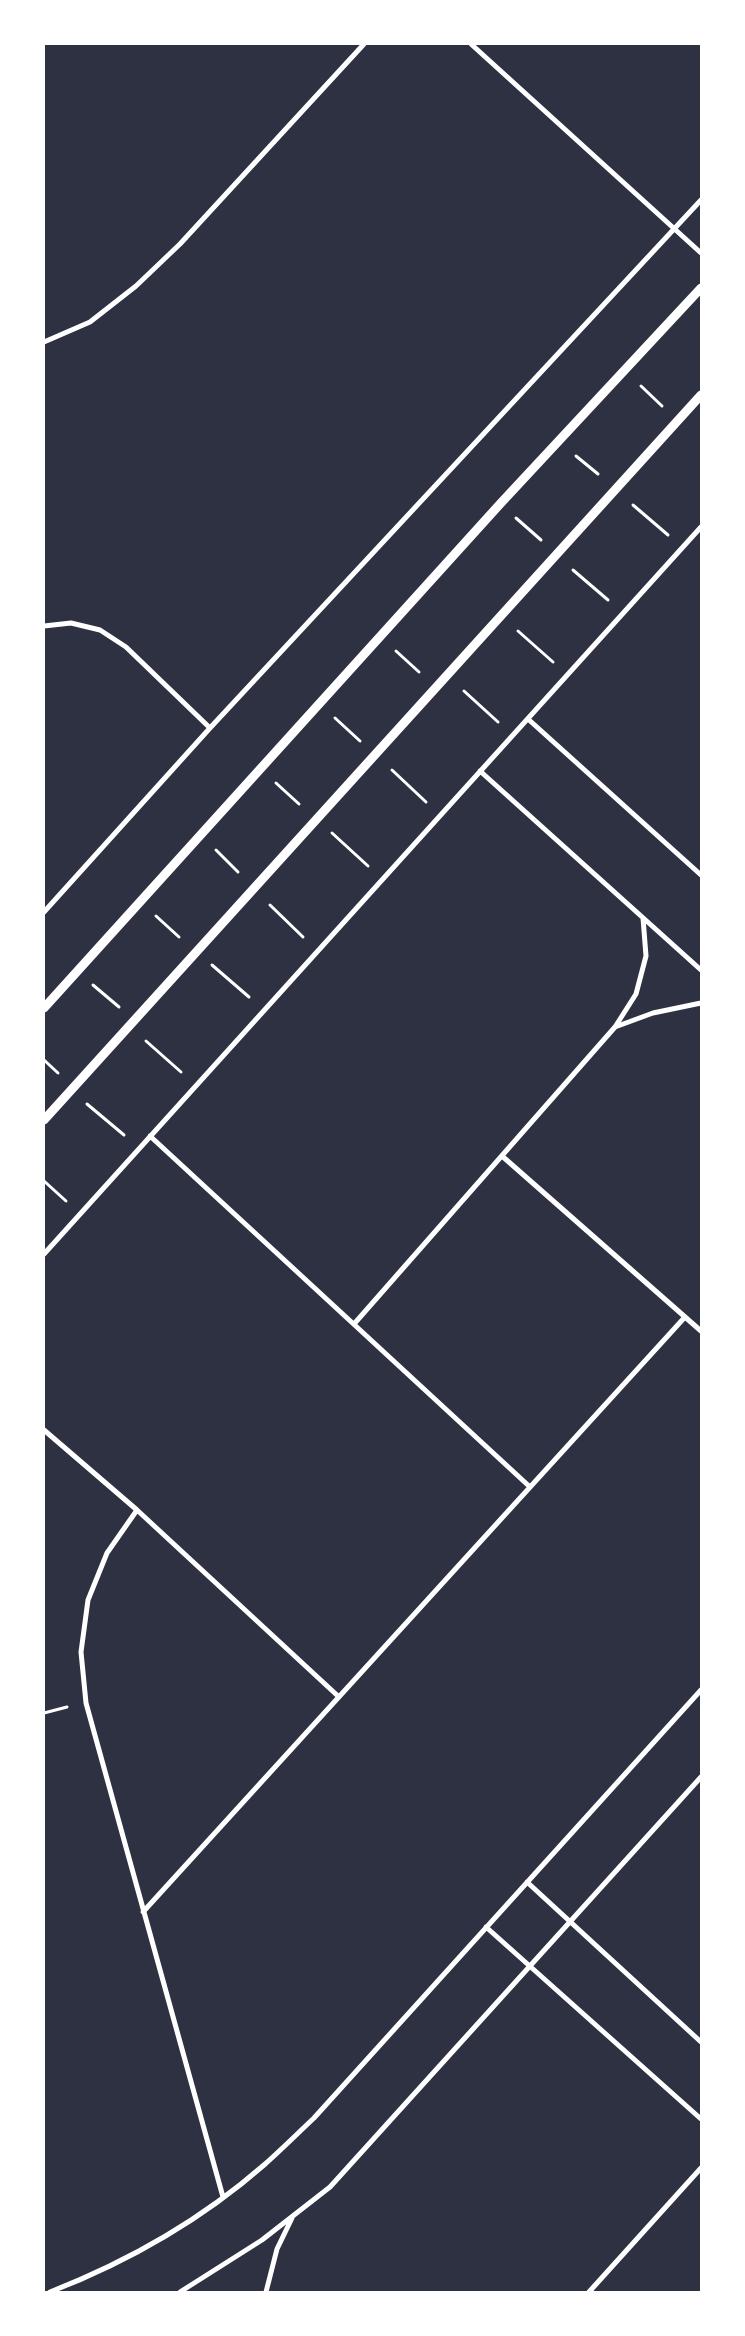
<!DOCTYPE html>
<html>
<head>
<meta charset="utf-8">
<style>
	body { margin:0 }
	#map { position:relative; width:745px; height:2336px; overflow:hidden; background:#2d3142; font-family:"Fira Sans",sans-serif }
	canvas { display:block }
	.frame { position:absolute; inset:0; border:45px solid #fff; pointer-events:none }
</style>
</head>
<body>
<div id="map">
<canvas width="745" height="2336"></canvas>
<div class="frame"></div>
</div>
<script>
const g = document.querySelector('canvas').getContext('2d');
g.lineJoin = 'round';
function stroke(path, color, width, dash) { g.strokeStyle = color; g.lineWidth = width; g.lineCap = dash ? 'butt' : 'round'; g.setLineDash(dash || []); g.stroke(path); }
stroke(new Path2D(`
	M 641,386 L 662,406
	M 576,456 L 598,474
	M 633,505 L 668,535
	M 516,518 L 541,540
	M 573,570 L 608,600
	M 518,631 L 553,662
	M 396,651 L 419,672
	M 464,691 L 498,722
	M 335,718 L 360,741
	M 392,770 L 426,802
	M 276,783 L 299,804
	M 332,833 L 368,866
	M 216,850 L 238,872
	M 270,905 L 303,937
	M 156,916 L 179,937
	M 212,965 L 249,997
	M 93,985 L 119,1007
	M 146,1041 L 181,1072
	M 44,1060 L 58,1073
	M 87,1104 L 124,1135
	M 44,1181 L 66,1201
	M 44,1713 L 67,1707`), '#fff', 3);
stroke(new Path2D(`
	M 471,44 L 701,253
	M 44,342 L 90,322 L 136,286 L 180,244 L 364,44
	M 44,626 L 71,623 L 100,630 L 126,647 L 210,728
	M 528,719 L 701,875
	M 480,771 L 701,970
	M 44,912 L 210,728 L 701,200
	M 615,1027 L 653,1013 L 701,1003
	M 150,1136 L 530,1487
	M 502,1156 L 701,1331
	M 44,1254 L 701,527
	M 354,1324 L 615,1027 L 636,994 L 646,956 L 643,918
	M 44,1430 L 137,1510 L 339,1697
	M 137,1510 L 107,1553 L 88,1600 L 81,1652 L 86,1703 L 223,2197
	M 527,1882 L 701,2042
	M 143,1912 L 685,1317
	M 486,1927 L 701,2119
	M 50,2292 C 127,2262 201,2220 264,2165 C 281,2150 297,2134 314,2118 L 701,1690
	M 180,2292 L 262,2240 L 330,2187 L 701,1777
	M 266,2292 L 277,2249 L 292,2218
	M 589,2292 L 701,2168`), '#fff', 5);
stroke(new Path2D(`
	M 44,1008 L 500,504 L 701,288
	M 44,1120 L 701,395`), '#fff', 9);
</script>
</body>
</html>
